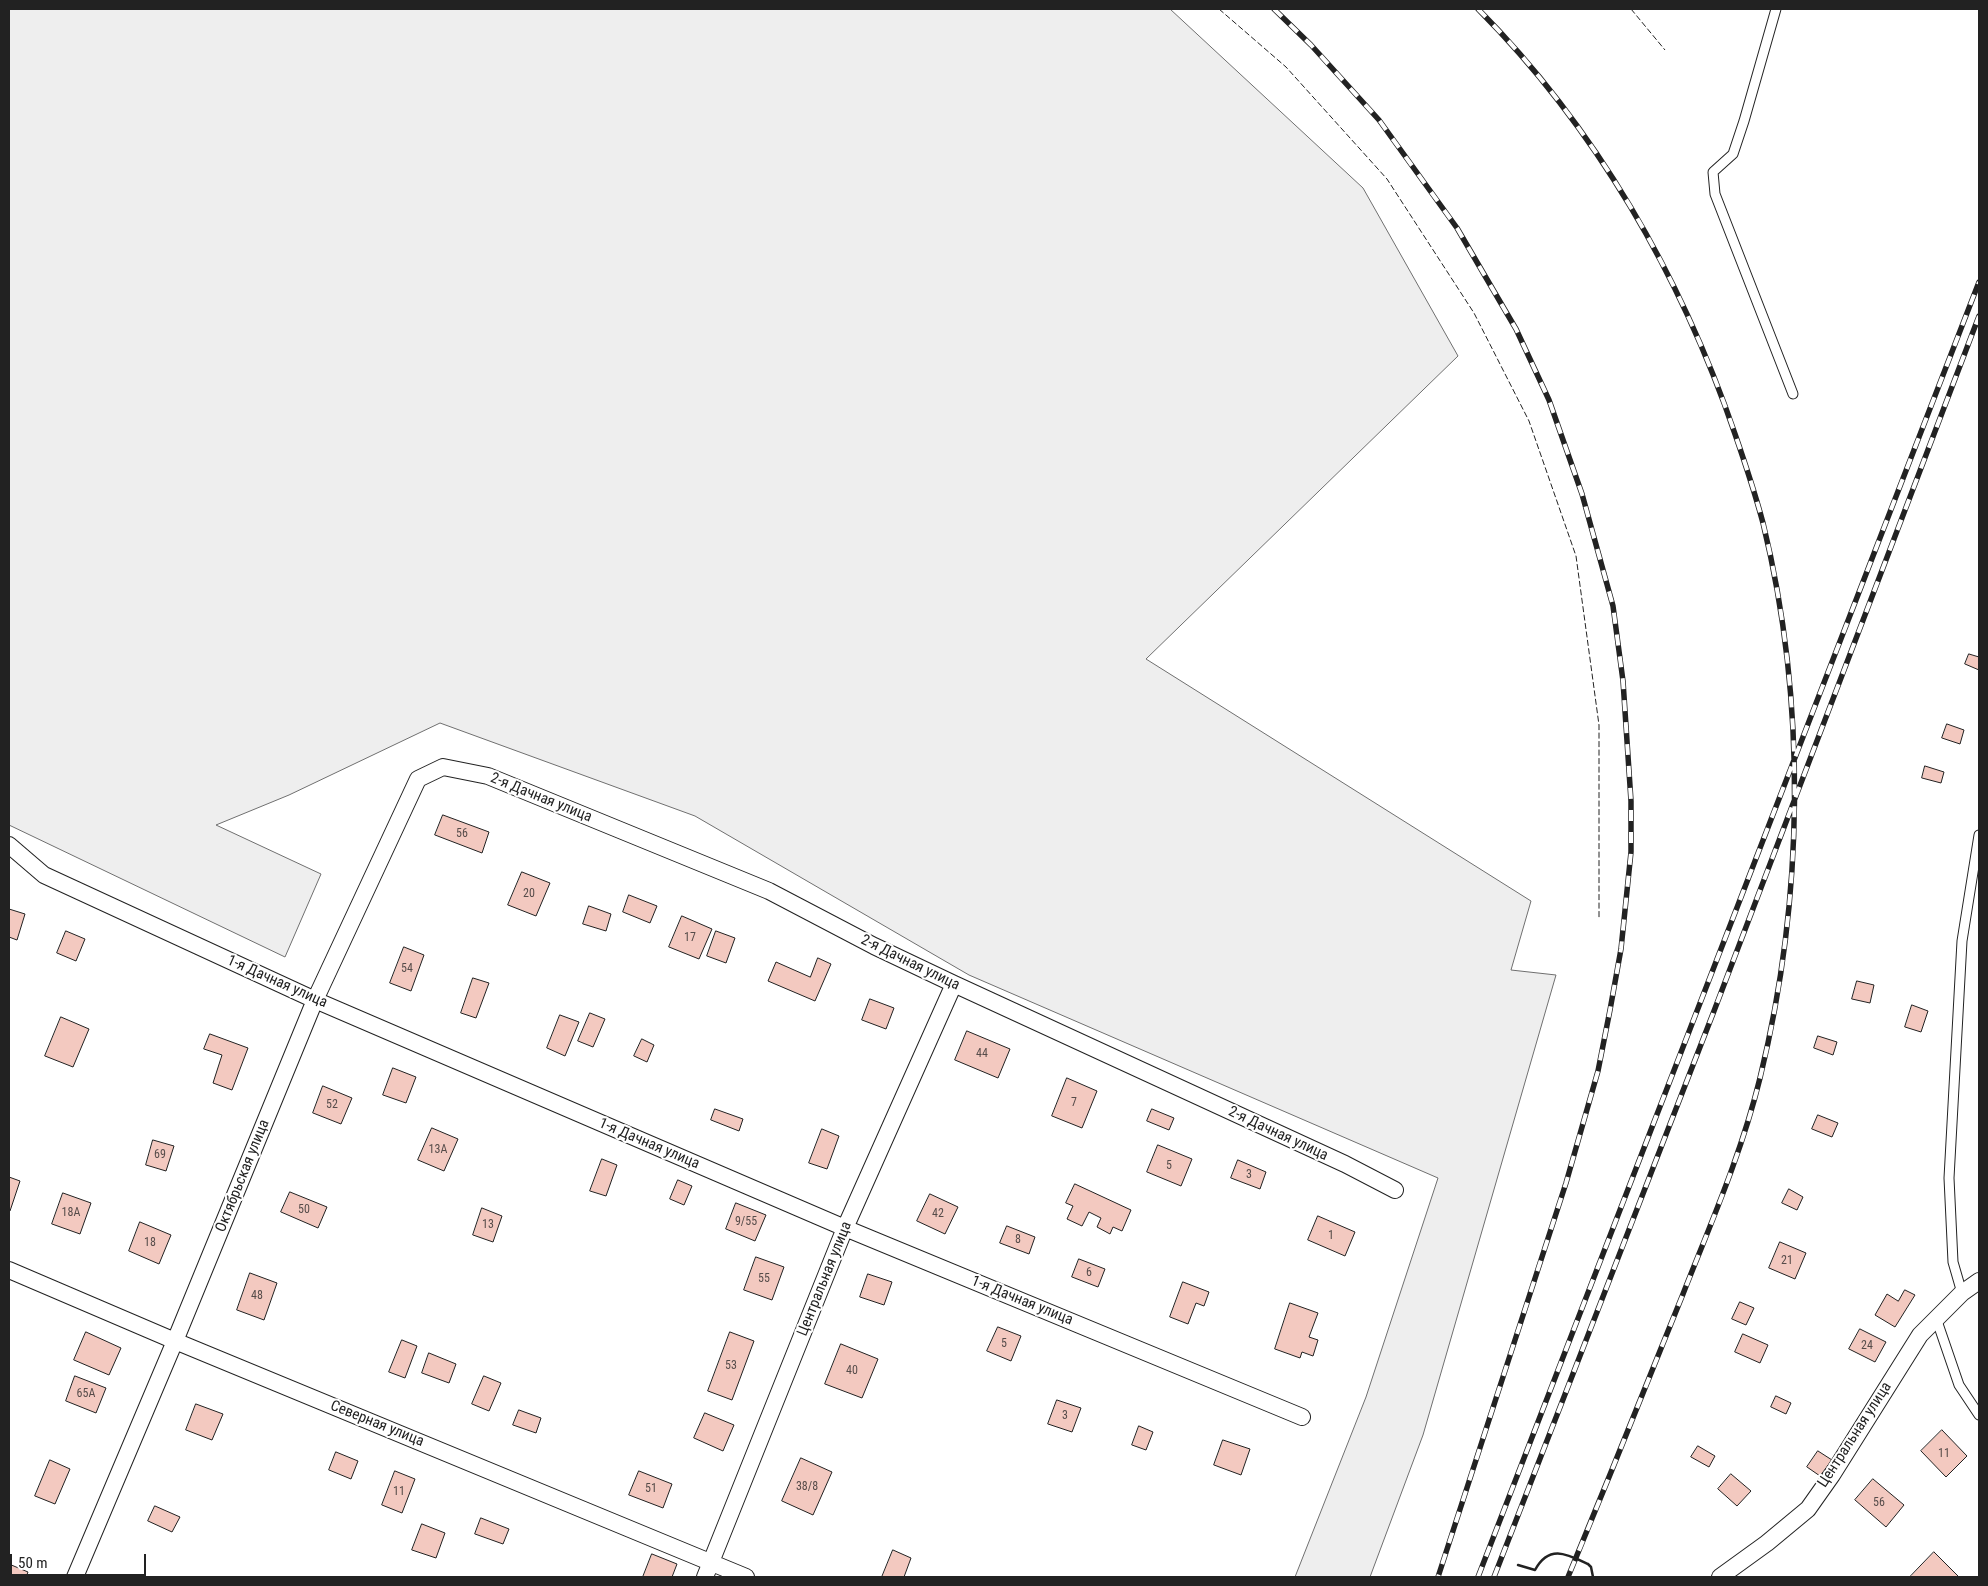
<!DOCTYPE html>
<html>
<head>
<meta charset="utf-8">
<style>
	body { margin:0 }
	#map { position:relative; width:1988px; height:1586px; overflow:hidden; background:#fff; font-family:"Roboto Condensed",sans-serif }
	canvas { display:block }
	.frame { position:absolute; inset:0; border:10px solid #222; pointer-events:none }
	.scale { position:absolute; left:10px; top:1554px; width:136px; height:22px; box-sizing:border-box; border:2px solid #222; border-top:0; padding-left:6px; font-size:15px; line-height:18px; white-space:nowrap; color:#222; -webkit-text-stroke:4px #fff; paint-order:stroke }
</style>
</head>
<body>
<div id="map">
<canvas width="1988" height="1586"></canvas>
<div class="frame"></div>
<div class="scale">50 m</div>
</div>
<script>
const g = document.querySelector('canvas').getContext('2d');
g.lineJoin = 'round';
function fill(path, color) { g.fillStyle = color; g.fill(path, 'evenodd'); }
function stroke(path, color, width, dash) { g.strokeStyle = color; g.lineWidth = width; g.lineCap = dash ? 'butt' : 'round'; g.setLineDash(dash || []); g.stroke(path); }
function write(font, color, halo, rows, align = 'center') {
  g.font = font + ' "Roboto Condensed",sans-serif'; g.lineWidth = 4; g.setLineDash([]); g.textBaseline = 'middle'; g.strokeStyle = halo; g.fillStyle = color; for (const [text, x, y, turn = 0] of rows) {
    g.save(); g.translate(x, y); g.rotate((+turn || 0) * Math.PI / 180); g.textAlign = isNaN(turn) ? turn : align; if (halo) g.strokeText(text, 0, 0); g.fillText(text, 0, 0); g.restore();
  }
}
const green = new Path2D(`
	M 9,9 L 1170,9 L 1363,188 L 1458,356 L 1146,659 L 1531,901 L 1511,970 L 1556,975 L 1423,1435 L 1370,1577 L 1295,1577 L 1366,1397 L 1438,1178 L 969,975 L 695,816 L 440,723 L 289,795 L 216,825 L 321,874 L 285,957 L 9,825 Z`);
fill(green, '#eee');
stroke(green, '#6f6f6f', 1);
const building = new Path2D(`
	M 1969,654 L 1979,657 L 1979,670 L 1965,664 Z
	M 1947,724 L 1964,730 L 1960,744 L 1942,738 Z
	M 1925,766 L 1944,772 L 1941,783 L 1922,778 Z
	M 443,815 L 489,832 L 482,853 L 435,835 Z
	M 522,872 L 550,883 L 536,916 L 508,905 Z
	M 629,895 L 657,906 L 650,923 L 623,912 Z
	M 589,906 L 611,914 L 606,931 L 583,924 Z
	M 9,909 L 25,914 L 17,940 L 9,937 Z
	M 682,916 L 712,929 L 699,959 L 669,947 Z
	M 66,931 L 85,939 L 76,961 L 57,953 Z
	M 716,931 L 735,938 L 726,963 L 707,956 Z
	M 404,947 L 424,955 L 411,991 L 390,983 Z
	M 818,958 L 831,964 L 815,1001 L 768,981 L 776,962 L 810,977 Z
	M 473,978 L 489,983 L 476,1018 L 461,1013 Z
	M 1857,981 L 1874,985 L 1870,1003 L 1852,999 Z
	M 870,999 L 894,1008 L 886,1029 L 862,1020 Z
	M 1912,1005 L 1928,1011 L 1921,1032 L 1905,1027 Z
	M 590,1013 L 605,1019 L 593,1047 L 578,1041 Z
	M 560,1015 L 579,1022 L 565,1056 L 547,1048 Z
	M 61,1017 L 89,1029 L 73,1067 L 45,1056 Z
	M 967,1031 L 1010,1049 L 998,1078 L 955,1060 Z
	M 210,1034 L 248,1048 L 232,1090 L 213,1083 L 222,1055 L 204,1049 Z
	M 1818,1036 L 1837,1042 L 1833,1055 L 1814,1048 Z
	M 642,1039 L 654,1045 L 647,1062 L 634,1056 Z
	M 393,1068 L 416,1077 L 406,1103 L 383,1095 Z
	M 1067,1078 L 1097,1091 L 1082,1128 L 1052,1116 Z
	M 323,1086 L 352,1098 L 341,1124 L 313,1113 Z
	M 715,1109 L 743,1119 L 739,1131 L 711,1120 Z
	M 1152,1109 L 1174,1118 L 1169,1130 L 1147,1121 Z
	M 1818,1115 L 1838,1123 L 1832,1137 L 1812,1129 Z
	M 432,1128 L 458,1139 L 444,1171 L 418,1160 Z
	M 822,1129 L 839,1136 L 827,1169 L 809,1163 Z
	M 153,1140 L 174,1146 L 166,1171 L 146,1165 Z
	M 1158,1145 L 1192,1159 L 1181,1186 L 1147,1172 Z
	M 602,1159 L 617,1165 L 606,1196 L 590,1191 Z
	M 1238,1160 L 1266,1172 L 1260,1189 L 1231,1178 Z
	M 9,1177 L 20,1181 L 10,1211 L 9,1210 Z
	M 678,1180 L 692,1186 L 684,1205 L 670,1199 Z
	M 1075,1184 L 1131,1210 L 1122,1231 L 1113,1227 L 1110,1234 L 1097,1227 L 1101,1218 L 1089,1212 L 1082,1226 L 1067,1219 L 1073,1206 L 1066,1203 Z
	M 1789,1189 L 1803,1197 L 1797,1210 L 1782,1203 Z
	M 290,1192 L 327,1207 L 318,1228 L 281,1212 Z
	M 63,1193 L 91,1203 L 80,1234 L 52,1224 Z
	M 930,1194 L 958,1207 L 945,1234 L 917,1221 Z
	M 736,1203 L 766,1215 L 755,1241 L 726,1229 Z
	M 482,1208 L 502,1216 L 493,1242 L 473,1235 Z
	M 1318,1216 L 1355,1232 L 1345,1256 L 1308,1240 Z
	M 140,1222 L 171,1235 L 159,1264 L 129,1251 Z
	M 1007,1226 L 1035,1237 L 1029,1254 L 1000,1243 Z
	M 1780,1242 L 1806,1253 L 1795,1279 L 1769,1268 Z
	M 756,1257 L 784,1267 L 772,1300 L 744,1290 Z
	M 1079,1259 L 1105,1269 L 1098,1287 L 1072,1277 Z
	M 250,1273 L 277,1283 L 264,1320 L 237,1310 Z
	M 868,1274 L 892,1282 L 884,1305 L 860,1297 Z
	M 1183,1282 L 1209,1292 L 1204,1306 L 1196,1303 L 1188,1324 L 1170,1317 Z
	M 1905,1290 L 1915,1295 L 1895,1327 L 1875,1315 L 1887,1294 L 1898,1301 Z
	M 1740,1302 L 1754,1308 L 1746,1325 L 1732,1319 Z
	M 1290,1303 L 1318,1313 L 1309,1337 L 1318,1340 L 1313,1356 L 1302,1352 L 1300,1358 L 1275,1349 Z
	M 998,1327 L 1021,1336 L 1011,1361 L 987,1351 Z
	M 1860,1329 L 1886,1342 L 1875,1362 L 1849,1349 Z
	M 86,1332 L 121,1348 L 109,1375 L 74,1360 Z
	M 730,1332 L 754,1341 L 732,1400 L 708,1391 Z
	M 1743,1334 L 1768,1345 L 1760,1363 L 1735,1352 Z
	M 402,1340 L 417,1346 L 405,1378 L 389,1372 Z
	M 841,1344 L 878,1359 L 862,1398 L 825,1384 Z
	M 429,1353 L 456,1364 L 449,1383 L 422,1373 Z
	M 75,1376 L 106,1388 L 96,1413 L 66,1401 Z
	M 484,1376 L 501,1383 L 489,1411 L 472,1404 Z
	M 1776,1396 L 1791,1403 L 1786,1414 L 1771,1407 Z
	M 1057,1400 L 1081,1408 L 1072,1432 L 1048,1424 Z
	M 196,1404 L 223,1414 L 212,1440 L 186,1430 Z
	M 519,1410 L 541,1418 L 536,1433 L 513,1425 Z
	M 705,1413 L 734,1425 L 723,1451 L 694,1438 Z
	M 1139,1426 L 1153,1432 L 1146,1450 L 1132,1445 Z
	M 1942,1430 L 1967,1456 L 1946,1477 L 1921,1451 Z
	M 1223,1440 L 1250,1449 L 1241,1475 L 1214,1465 Z
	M 1698,1446 L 1715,1456 L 1709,1467 L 1691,1457 Z
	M 1818,1451 L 1832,1460 L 1820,1476 L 1807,1467 Z
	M 336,1452 L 358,1461 L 351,1479 L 329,1470 Z
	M 801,1458 L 832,1472 L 813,1515 L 782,1501 Z
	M 50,1460 L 70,1469 L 55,1504 L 35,1496 Z
	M 395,1471 L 415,1479 L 402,1513 L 382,1505 Z
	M 639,1471 L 672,1484 L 663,1508 L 629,1495 Z
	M 1731,1474 L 1751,1491 L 1737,1506 L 1718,1489 Z
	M 1873,1479 L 1904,1505 L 1886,1527 L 1855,1500 Z
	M 155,1506 L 180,1517 L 172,1532 L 148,1521 Z
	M 481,1518 L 509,1529 L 503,1544 L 475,1534 Z
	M 422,1524 L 445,1533 L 436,1558 L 412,1550 Z
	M 893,1550 L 911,1558 L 904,1577 L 882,1577 Z
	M 1934,1552 L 1959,1577 L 1912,1577 L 1911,1576 Z
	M 652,1554 L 677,1564 L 672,1577 L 643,1577 Z
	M 9,1564 L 28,1572 L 26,1577 L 9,1577 Z`);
fill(building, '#f3c9c0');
stroke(building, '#222', 1);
const service = new Path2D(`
	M 1776,9 L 1744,121 L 1733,154 L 1713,172 L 1715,194 L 1793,394
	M 1962,1293 L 1953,1262 L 1949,1178 L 1962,941 L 1979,835
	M 1936,1318 L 1959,1385 L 1979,1415`);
const minor = new Path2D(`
	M 9,845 L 44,875 L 315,1000 L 845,1228 L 1302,1417
	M 9,1270 L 175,1341 L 746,1577
	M 75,1577 L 175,1341 L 315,1000 L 418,779 L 443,767 L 488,776 L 769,891 L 874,946 L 954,984 L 1345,1164 L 1395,1190
	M 705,1577 L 845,1228 L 954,984
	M 1720,1577 L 1767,1543 L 1808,1509 L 1832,1475 L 1920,1335 L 1962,1293 L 1979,1281`);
stroke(service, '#222', 11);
stroke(minor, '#222', 18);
stroke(service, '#fff', 9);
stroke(minor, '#fff', 16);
const rail = new Path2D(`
	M 1274,9 L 1311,45 L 1379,120 L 1457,228 L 1516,329 L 1549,400 L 1582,494 L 1613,606 L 1623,681 L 1631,801 L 1631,852 L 1621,949 L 1610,1010 L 1598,1071 L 1566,1183 L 1438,1577
	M 1478,9 C 1596,128 1681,276 1735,434 C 1745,463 1755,493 1763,523 C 1807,703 1804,898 1760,1078 C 1742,1152 1711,1223 1683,1294 C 1645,1388 1607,1483 1568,1577
	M 1478,1577 L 1979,282
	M 1494,1577 L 1714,1011 L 1979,316`);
stroke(rail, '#222', 5.5);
stroke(rail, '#fff', 4, [11]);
stroke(new Path2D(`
	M 1219,9 L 1286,67 L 1387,179 L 1474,313 L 1529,421 L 1576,556 L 1599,725 L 1599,918
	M 1631,9 L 1665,50`), '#222', 1, [6, 2.5]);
stroke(new Path2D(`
	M 1518,1565 L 1535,1570 C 1549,1544 1567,1554 1588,1564 L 1591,1567 L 1593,1577`), '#222', 2.5);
write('12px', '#564c4a', null, [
	["56",462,834],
	["20",529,894],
	["17",690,938],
	["54",407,969],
	["44",982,1054],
	["7",1074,1103],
	["52",332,1105],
	["13A",438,1150],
	["69",160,1155],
	["5",1169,1166],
	["3",1249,1175],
	["50",304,1210],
	["18А",71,1213],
	["42",938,1214],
	["9/55",746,1222],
	["13",488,1225],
	["1",1331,1236],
	["8",1018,1240],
	["18",150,1243],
	["21",1787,1261],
	["6",1089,1273],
	["55",764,1279],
	["48",257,1296],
	["5",1004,1344],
	["24",1867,1346],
	["53",731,1366],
	["40",852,1371],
	["65А",86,1394],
	["3",1065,1416],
	["11",1944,1454],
	["38/8",807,1487],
	["51",651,1489],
	["11",399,1492],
	["56",1879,1503]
]);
write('15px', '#222', '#fff', [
	["2-я Дачная улица",541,798,22],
	["2-я Дачная улица",910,963,26],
	["1-я Дачная улица",277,982,24],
	["2-я Дачная улица",1278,1134,25],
	["1-я Дачная улица",649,1144,23],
	["Октябрьская улица",243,1176,-68],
	["Центральная улица",825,1279,-68],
	["1-я Дачная улица",1022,1301,22],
	["Северная улица",377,1424,22],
	["Центральная улица",1855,1435,-57]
]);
</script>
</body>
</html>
